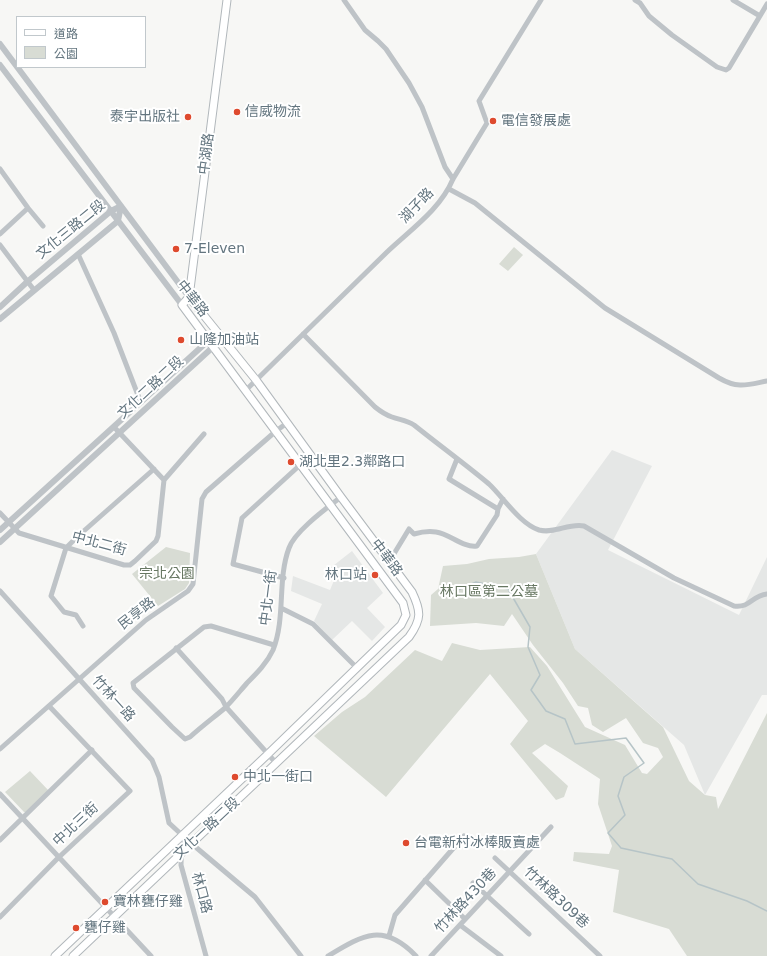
<!DOCTYPE html>
<html>
<head>
<meta charset="utf-8">
<style>
	body { margin:0 }
	#map { position:relative; width:767px; height:956px; overflow:hidden; background:#f7f7f5; font-family:"DejaVu Sans","Noto Sans TC",sans-serif }
	canvas { display:block }
	.legend { position:absolute; left:16px; top:16px; width:130px; height:52px; box-sizing:border-box; background:#fff; border:1px solid #c1c8cc; margin:0; padding:5px 7px; list-style:none; font-size:12px; color:#63757f }
	.legend li { display:flex; align-items:center; gap:8px; height:20px }
	.legend b { width:20px; border:1px solid #c1c8cc }
</style>
</head>
<body>
<div id="map">
<canvas width="767" height="956"></canvas>
<ul class="legend">
<li><b style="height:5px;background:#fff"></b>道路</li>
<li><b style="height:11px;background:#d8dcd4"></b>公園</li>
</ul>
</div>
<script>
const g = document.querySelector('canvas').getContext('2d');
g.lineJoin = 'round';
function fill(path, color) { g.fillStyle = color; g.fill(path, 'evenodd'); }
function stroke(path, color, width, dash) { g.strokeStyle = color; g.lineWidth = width; g.lineCap = dash ? 'butt' : 'round'; g.setLineDash(dash || []); g.stroke(path); }
function write(font, color, halo, rows, align = 'center') {
  g.font = font + ' "DejaVu Sans","Noto Sans TC",sans-serif'; g.lineWidth = 4; g.setLineDash([]); g.textBaseline = 'middle'; g.strokeStyle = halo; g.fillStyle = color; for (const [text, x, y, turn = 0] of rows) {
    g.save(); g.translate(x, y); g.rotate((+turn || 0) * Math.PI / 180); g.textAlign = isNaN(turn) ? turn : align; if (halo) g.strokeText(text, 0, 0); g.fillText(text, 0, 0); g.restore();
  }
}
fill(new Path2D(`
	M 612,450 L 652,466 L 608,550 L 739,615 L 767,557 L 767,695 L 762,695 L 705,795 L 684,745 L 575,649 L 536,554 Z
	M 352,551 L 383,593 L 367,608 L 385,627 L 372,641 L 352,621 L 332,640 L 314,621 L 322,604 L 291,591 L 293,576 L 330,590 L 335,578 L 329,569 Z`), '#e5e7e6');
fill(new Path2D(`
	M 514,247 L 523,255 L 508,271 L 499,264 Z
	M 166,547 L 190,553 L 189,583 L 185,589 L 158,606 L 132,574 Z
	M 536,554 L 575,649 L 663,727 L 689,781 L 705,795 L 716,797 L 718,809 L 767,713 L 767,956 L 687,956 L 669,929 L 613,912 L 619,870 L 573,861 L 574,852 L 609,854 L 612,846 L 598,804 L 600,779 L 560,753 L 545,744 L 532,753 L 568,786 L 564,797 L 556,800 L 510,744 L 528,721 L 490,674 L 386,797 L 314,736 L 342,712 L 365,697 L 415,650 L 442,661 L 452,643 L 480,650 L 530,647 L 547,666 L 585,727 L 625,745 L 642,773 L 647,774 L 663,757 L 658,748 L 643,743 L 626,718 L 603,732 L 592,725 L 588,708 L 578,706 L 563,683 L 533,645 L 512,614 L 504,626 L 476,623 L 430,626 L 431,595 L 438,589 L 443,566 L 467,564 L 489,559 L 519,557 Z
	M 30,771 L 49,791 L 27,812 L 24,812 L 5,792 Z`), '#d8dcd4');
stroke(new Path2D(`
	M 443,591 L 458,590 L 476,582 L 508,589 L 530,627 L 528,647 L 540,675 L 531,690 L 546,711 L 565,719 L 575,744 L 626,738 L 644,763 L 624,777 L 618,796 L 625,815 L 608,833 L 621,848 L 672,859 L 698,884 L 747,901 L 767,911`), '#b6c4c7', 1.5);
const secondary = new Path2D(`
	M 55,956 L 267,755 L 401,625 L 406,615 L 403,603 L 182,305 L 189,297 L 227,0
	M 73,956 L 409,637 C 422,619 421,611 412,592 L 341,497 L 256,380 L 189,297`);
stroke(secondary, '#b1b7bb', 9);
stroke(new Path2D(`
	M 344,0 L 365,30 L 378,41 L 386,49 L 409,83 L 422,107 L 445,167 L 453,179
	M 635,0 L 640,3 L 649,16 L 672,35 L 717,67 L 726,70 L 729,68 L 767,4
	M 733,0 L 760,16
	M 0,169 L 28,208 L 43,226
	M 449,189 L 475,203 L 605,308 L 719,378 C 738,389 747,385 767,381
	M 0,234 L 28,208
	M 0,245 L 34,290
	M 78,254 L 114,333 L 141,403
	M 303,334 L 375,407 C 380,411 386,415 392,417 C 400,420 406,420 414,425 C 439,445 465,464 489,484 C 503,497 520,524 539,530 C 555,534 568,523 584,526 L 674,578 L 734,606 C 751,608 751,596 767,594
	M 245,391 C 292,345 339,299 386,253 C 410,230 440,210 453,179 L 487,123 L 479,101 L 541,0
	M 457,459 L 449,479 L 498,509 L 503,499
	M 164,480 L 204,434
	M 0,513 L 19,533 L 124,565 L 130,565 L 135,561 L 156,541 L 158,536 L 164,480 L 114,427
	M 389,562 L 409,529 L 414,534 C 421,532 429,531 436,532 C 450,534 463,548 477,546 L 497,515 L 498,509
	M 284,578 L 233,564 L 242,518 L 300,465
	M 0,591 L 152,760 L 159,777 L 169,823 L 182,835 L 181,865 L 206,956
	M 281,608 L 313,624 L 357,668
	M 83,626 L 76,615 L 64,612 L 51,596 L 66,548 L 77,537 L 154,469
	M 274,645 L 211,626 L 204,627 L 133,683 L 134,688 L 172,727 L 185,739 L 190,737 C 201,727 213,718 225,708 C 233,700 240,691 247,683 C 257,673 267,663 273,650 C 286,617 277,580 289,548 C 295,531 327,508 341,497
	M 176,648 L 222,699 L 226,707 L 276,763
	M 0,749 L 146,620 L 188,591 L 193,584 L 202,499 L 206,492 L 276,431 L 287,423
	M 0,794 L 151,956
	M 0,840 L 92,750
	M 192,844 L 255,897 L 301,956
	M 495,858 L 600,956
	M 425,880 L 465,919
	M 473,883 L 529,934
	M 0,917 L 58,858 L 130,791 L 49,706
	M 460,925 L 501,956
	M 389,936 L 395,915 L 464,836
	M 328,956 C 363,935 383,922 416,956
	M 431,956 L 551,827`), '#bec3c7', 5);
stroke(new Path2D(`
	M 0,44 L 189,297
	M 0,65 L 182,305
	M 0,307 L 27,282 L 111,211 L 121,206
	M 0,319 L 118,221 L 121,206
	M 0,530 L 209,340 L 220,334
	M 0,542 L 213,347 L 220,334`), '#bec3c7', 6);
stroke(secondary, '#fff', 7);
for (const [x, y, r, color] of [
	[237,112,4,"#de4a2e"],
	[188,117,4,"#de4a2e"],
	[493,121,4,"#de4a2e"],
	[176,249,4,"#de4a2e"],
	[181,340,4,"#de4a2e"],
	[291,462,4,"#de4a2e"],
	[375,575,4,"#de4a2e"],
	[235,777,4,"#de4a2e"],
	[406,843,4,"#de4a2e"],
	[105,902,4,"#de4a2e"],
	[76,928,4,"#de4a2e"]
]) { const dot = new Path2D(); dot.arc(x, y, r, 0, 2 * Math.PI); g.fillStyle = color; g.fill(dot); stroke(dot, '#fff', 1.5); }
write('14px', '#63757f', '#fff', [
	["信威物流",245,112],
	["泰宇出版社",180,117,"right"],
	["電信發展處",501,121],
	["7-Eleven",184,249],
	["山隆加油站",189,340],
	["湖北里2.3鄰路口",299,462],
	["林口站",367,575,"right"],
	["中北一街口",243,777],
	["台電新村冰棒販賣處",414,843],
	["寶林甕仔雞",113,902],
	["甕仔雞",84,928]
], 'left');
write('14px', '#63757f', '#fff', [
	["中湖路",207,154,-83],
	["湖子路",417,206,-46],
	["文化三路二段",71,230,-39],
	["中華路",192,299,52],
	["文化二路二段",151,388,-43],
	["中北二街",99,544,15],
	["中華路",386,558,53],
	["中北一街",269,598,-83],
	["民享路",137,614,-38],
	["竹林一路",113,699,48],
	["中北三街",76,825,-43],
	["文化一路二段",207,829,-43],
	["林口路",201,893,75],
	["竹林路309巷",556,898,43],
	["竹林路430巷",466,901,-47]
]);
write('14px', '#677762', '#fff', [
	["宗北公園",167,574],
	["林口區第二公墓",489,592]
]);
</script>
</body>
</html>
